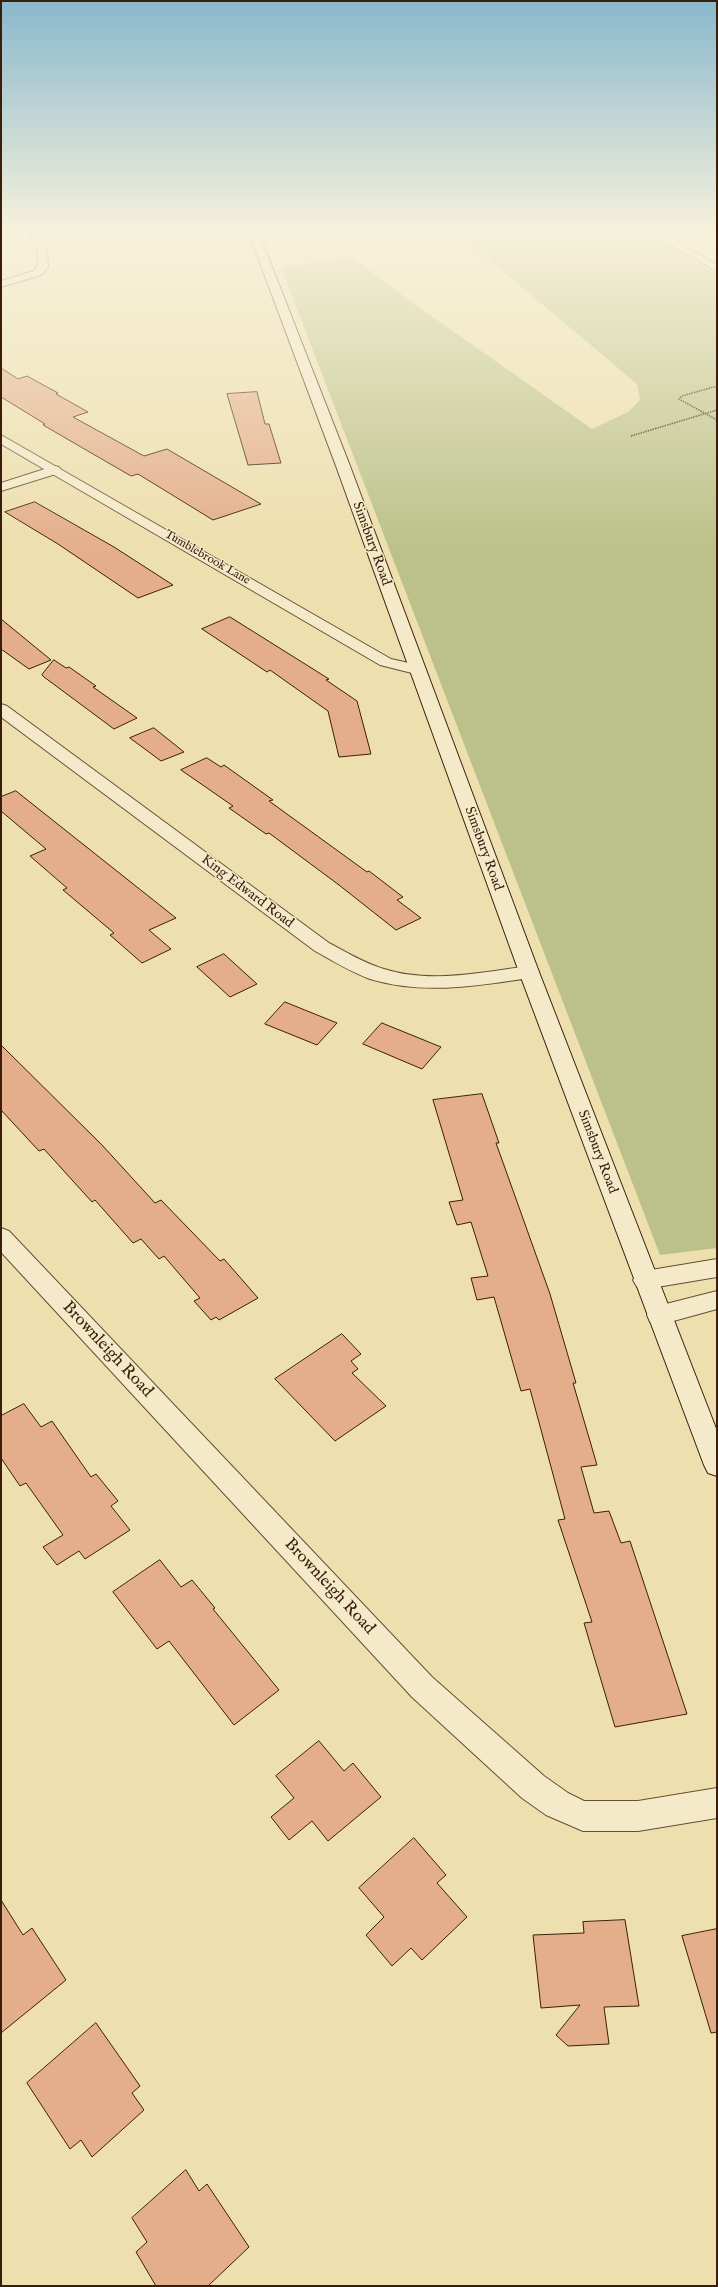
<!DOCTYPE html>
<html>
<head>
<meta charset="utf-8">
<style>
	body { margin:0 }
	#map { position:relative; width:718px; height:2287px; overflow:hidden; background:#eedfae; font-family:"IM FELL English",serif }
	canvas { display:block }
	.frame { position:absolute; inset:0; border:2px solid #3b1e0a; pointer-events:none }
</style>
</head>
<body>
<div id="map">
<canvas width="718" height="2287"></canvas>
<div class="frame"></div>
</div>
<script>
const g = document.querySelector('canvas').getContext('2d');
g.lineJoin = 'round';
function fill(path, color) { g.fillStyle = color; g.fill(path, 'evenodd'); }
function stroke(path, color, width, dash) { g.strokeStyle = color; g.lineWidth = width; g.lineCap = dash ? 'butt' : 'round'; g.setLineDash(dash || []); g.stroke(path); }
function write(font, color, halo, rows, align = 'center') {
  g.font = font + ' "IM FELL English",serif'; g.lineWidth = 3; g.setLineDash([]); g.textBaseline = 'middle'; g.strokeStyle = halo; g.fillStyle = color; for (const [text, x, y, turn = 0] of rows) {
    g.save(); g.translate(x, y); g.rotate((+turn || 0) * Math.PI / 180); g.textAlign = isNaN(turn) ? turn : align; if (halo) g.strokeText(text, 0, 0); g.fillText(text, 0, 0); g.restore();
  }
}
fill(new Path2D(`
	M 455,231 L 643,231 L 657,238 L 717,275 L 717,1248 L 660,1255 L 281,267 L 353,258 L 420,308 L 592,429 L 628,412 L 640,400 L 637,384 Z`), '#bbc188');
stroke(new Path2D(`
	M 30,231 L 31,239`), '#747d68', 4.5);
const building = new Path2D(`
	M 1,368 L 18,379 L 27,376 L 58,393 L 56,394 L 88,412 L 73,417 L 144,456 L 167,449 L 261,504 L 213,520 L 138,474 L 131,476 L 43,425 L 45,424 L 1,397 Z
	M 257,392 L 265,424 L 269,424 L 281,463 L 248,465 L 227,394 Z
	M 35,502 L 114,547 L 173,585 L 138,598 L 58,544 L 5,512 Z
	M 230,617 L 329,679 L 326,680 L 357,701 L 371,754 L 339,757 L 328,711 L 270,670 L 267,672 L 202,629 Z
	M 1,619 L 51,660 L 29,669 L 1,649 Z
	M 54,660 L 66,668 L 69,667 L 96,686 L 93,687 L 137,718 L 114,729 L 44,677 L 42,675 Z
	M 154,728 L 184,752 L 161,761 L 130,738 Z
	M 207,758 L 221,767 L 224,765 L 273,800 L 269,801 L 367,872 L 369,871 L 403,897 L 397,900 L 421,918 L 396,930 L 339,885 L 269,833 L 266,834 L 229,808 L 233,806 L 181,770 Z
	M 16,791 L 176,918 L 149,930 L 171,949 L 142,963 L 110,935 L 114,933 L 63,890 L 67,888 L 30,856 L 46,849 L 1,811 L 1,797 Z
	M 224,954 L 257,984 L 230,997 L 197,967 Z
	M 285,1002 L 337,1023 L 317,1045 L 265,1024 Z
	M 382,1023 L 441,1047 L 422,1069 L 363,1044 Z
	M 1,1045 L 102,1145 L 155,1203 L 161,1200 L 220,1261 L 224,1259 L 258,1298 L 219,1320 L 216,1317 L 211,1320 L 194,1301 L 200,1298 L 164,1256 L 159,1259 L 141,1239 L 133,1243 L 95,1200 L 92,1202 L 44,1149 L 39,1151 L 1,1110 Z
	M 482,1094 L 499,1143 L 496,1143 L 550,1294 L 576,1383 L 573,1383 L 597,1465 L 581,1467 L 594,1513 L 609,1511 L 621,1543 L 630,1541 L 687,1714 L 615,1727 L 584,1623 L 592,1622 L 558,1520 L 565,1519 L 530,1389 L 521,1391 L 494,1297 L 477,1300 L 471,1278 L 488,1276 L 471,1222 L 457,1225 L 449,1202 L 463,1200 L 433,1100 Z
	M 342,1334 L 361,1354 L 351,1361 L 358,1369 L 352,1373 L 386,1406 L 335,1441 L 275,1379 Z
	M 24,1404 L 41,1427 L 52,1421 L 91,1477 L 96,1474 L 118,1501 L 111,1506 L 130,1530 L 85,1559 L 79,1551 L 57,1565 L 43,1547 L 63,1535 L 26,1483 L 20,1486 L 1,1458 L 1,1416 Z
	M 160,1560 L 181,1587 L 192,1580 L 215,1608 L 213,1609 L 279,1690 L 234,1725 L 169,1641 L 157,1649 L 113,1592 Z
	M 319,1741 L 344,1771 L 353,1763 L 381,1797 L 328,1841 L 312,1821 L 289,1840 L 271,1817 L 294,1798 L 276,1776 Z
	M 414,1838 L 446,1875 L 437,1883 L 467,1917 L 422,1960 L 411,1948 L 392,1966 L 366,1935 L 384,1917 L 359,1888 Z
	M 1,1900 L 23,1935 L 32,1928 L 66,1980 L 1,2033 Z
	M 625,1920 L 639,2006 L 604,2007 L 609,2044 L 568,2046 L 556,2035 L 580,2005 L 541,2008 L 533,1935 L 584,1933 L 583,1922 Z
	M 717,1929 L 717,2032 L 711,2033 L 682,1936 Z
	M 96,2023 L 140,2086 L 132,2093 L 144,2110 L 92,2157 L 81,2140 L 70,2149 L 27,2083 Z
	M 186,2170 L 199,2191 L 207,2184 L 249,2247 L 208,2286 L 156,2286 L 136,2252 L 147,2242 L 132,2218 Z`);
fill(building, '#e4ae8a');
stroke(building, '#3b1e0a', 1);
const minor = new Path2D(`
	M 648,231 L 660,231 L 717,265 L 717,272 Z
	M 42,248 L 47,251 L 48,267 L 41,275 L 1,287 L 1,281 L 33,271 L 38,266 L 37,251 Z
	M 54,466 L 59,467 L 61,470 L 59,473 L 1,491 L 1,483 Z
	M 1,704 L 7,706 L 329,943 C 346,952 364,963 384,969 C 430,984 483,972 529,966 L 536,967 L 539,972 L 536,977 L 529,978 C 476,986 423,995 370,979 C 351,972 333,961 315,951 L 1,717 Z
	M 1,1228 L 9,1231 L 432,1677 L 544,1776 L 568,1793 L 584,1801 L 638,1801 L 717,1788 L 717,1818 L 638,1831 L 583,1831 L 546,1815 L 522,1798 L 412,1697 L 1,1252 Z
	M 717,1259 L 717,1277 L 645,1289 L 637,1287 L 633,1280 L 637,1273 L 645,1271 Z
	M 717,1291 L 717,1309 L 659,1325 L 650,1322 L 647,1315 L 650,1308 Z`);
const tertiary = new Path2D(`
	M 1,435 L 391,659 L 422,666 L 424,669 L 422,672 L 416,674 L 380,665 L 1,444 Z`);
const secondary = new Path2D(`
	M 248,231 L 258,231 L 350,466 L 539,972 L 717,1431 L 717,1476 L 708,1473 L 704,1465 L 519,972 L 336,466 Z`);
stroke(minor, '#684e33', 2);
stroke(tertiary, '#684e33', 2);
stroke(secondary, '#3b1e0a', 2);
stroke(new Path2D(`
	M 717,386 L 682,396 L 679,399 L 717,420
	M 631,436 L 717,410`), '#3b1e0a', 1.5, [1.5, 1]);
fill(minor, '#f4eaca');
fill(tertiary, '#f4eaca');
fill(secondary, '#f4eaca');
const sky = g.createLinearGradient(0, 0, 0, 551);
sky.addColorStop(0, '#89b8ce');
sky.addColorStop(0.42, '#f7f1db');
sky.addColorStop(1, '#f7f1db00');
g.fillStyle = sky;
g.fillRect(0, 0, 718, 551);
write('12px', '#3b1e0a', '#f4eaca', [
	["Tumblebrook Lane",207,558,30]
]);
write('14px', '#3b1e0a', '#f4eaca', [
	["Simsbury Road",371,544,70],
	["Simsbury Road",483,849,70],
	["King Edward Road",247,892,37],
	["Simsbury Road",597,1152,69]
]);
write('17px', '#3b1e0a', '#f4eaca', [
	["Brownleigh Road",107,1350,47],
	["Brownleigh Road",329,1587,47]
]);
</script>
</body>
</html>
